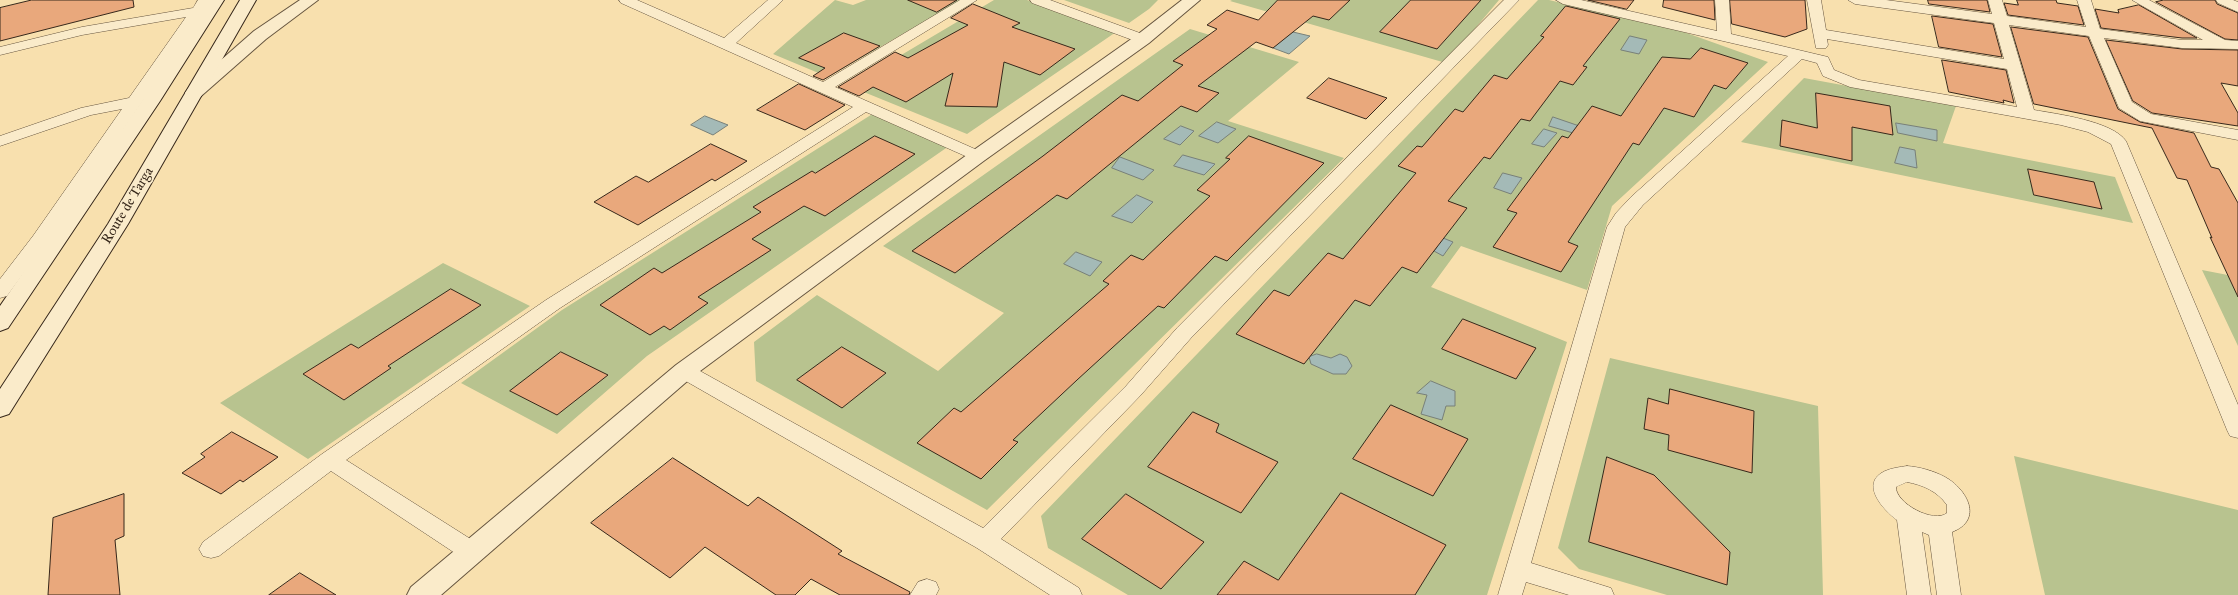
<!DOCTYPE html>
<html>
<head>
<meta charset="utf-8">
<style>
	body { margin:0 }
	canvas { display:block; background:#f8e0ae }
</style>
</head>
<body>
<canvas width="2238" height="595"></canvas>
<script>
const g = document.querySelector('canvas').getContext('2d');
g.lineJoin = 'round';
function fill(path, color) { g.fillStyle = color; g.fill(path, 'evenodd'); }
function stroke(path, color, width, dash) { g.strokeStyle = color; g.lineWidth = width; g.lineCap = dash ? 'butt' : 'round'; g.setLineDash(dash || []); g.stroke(path); }
function write(font, color, halo, rows, align = 'center') {
  g.font = font + ' "IM FELL Great Primer",serif'; g.lineWidth = 3.5; g.setLineDash([]); g.textBaseline = 'middle'; g.strokeStyle = halo; g.fillStyle = color; for (const [text, x, y, turn = 0] of rows) {
    g.save(); g.translate(x, y); g.rotate((+turn || 0) * Math.PI / 180); g.textAlign = isNaN(turn) ? turn : align; if (halo) g.strokeText(text, 0, 0); g.fillText(text, 0, 0); g.restore();
  }
}
fill(new Path2D(`
	M 835,0 L 853,5 L 866,0 L 962,0 L 828,77 L 773,54 Z
	M 994,0 L 1027,0 L 1116,32 L 967,134 L 849,86 Z
	M 1064,0 L 1158,0 L 1149,9 L 1129,23 Z
	M 1232,0 L 1499,0 L 1446,63 L 1230,1 Z
	M 1538,0 L 1549,0 L 1681,31 L 1768,62 L 1612,206 L 1587,290 L 1461,246 L 1431,287 L 1567,342 L 1487,595 L 1128,595 L 1048,548 L 1041,516 Z
	M 1190,29 L 1299,62 L 1228,121 L 1344,158 L 987,510 L 756,381 L 754,342 L 817,295 L 938,371 L 1004,313 L 883,246 Z
	M 1804,78 L 1956,106 L 1943,143 L 2115,177 L 2133,223 L 1741,142 Z
	M 874,113 L 949,146 L 647,356 L 557,434 L 461,383 L 562,310 Z
	M 443,263 L 530,306 L 308,459 L 220,403 Z
	M 2202,270 L 2238,277 L 2238,346 Z
	M 1610,358 L 1818,406 L 1823,595 L 1667,595 L 1579,569 L 1558,548 Z
	M 2014,456 L 2238,510 L 2238,595 L 2045,595 Z`), '#b8c38f');
const water = new Path2D(`
	M 1293,32 L 1310,36 L 1289,54 L 1273,48 Z
	M 1630,36 L 1647,40 L 1639,54 L 1621,50 Z
	M 705,116 L 728,125 L 713,135 L 691,125 Z
	M 1553,117 L 1591,130 L 1587,137 L 1549,126 Z
	M 1217,122 L 1236,129 L 1218,143 L 1199,136 Z
	M 1896,123 L 1937,130 L 1937,141 L 1898,133 Z
	M 1181,126 L 1194,131 L 1180,145 L 1164,139 Z
	M 1544,129 L 1557,133 L 1544,147 L 1532,144 Z
	M 1900,147 L 1915,150 L 1917,168 L 1895,163 Z
	M 1183,155 L 1215,164 L 1204,175 L 1174,166 Z
	M 1120,157 L 1154,170 L 1143,180 L 1112,168 Z
	M 1503,173 L 1522,178 L 1511,194 L 1494,188 Z
	M 1137,195 L 1153,202 L 1132,223 L 1112,216 Z
	M 1416,227 L 1453,242 L 1443,256 L 1434,251 L 1437,247 L 1409,234 Z
	M 1076,252 L 1102,262 L 1090,276 L 1064,264 Z
	M 1317,354 L 1331,358 L 1340,354 L 1347,357 L 1352,366 L 1346,374 L 1333,374 L 1311,364 L 1309,357 Z
	M 1431,381 L 1455,391 L 1455,406 L 1446,406 L 1442,420 L 1421,414 L 1427,395 L 1417,393 Z`);
fill(water, '#a4bab7');
stroke(water, '#788079', 1);
const building = new Path2D(`
	M 32,0 L 133,0 L 134,7 L 0,41 L 0,8 Z
	M 908,0 L 957,0 L 937,12 Z
	M 1278,0 L 1350,0 L 1329,20 L 1313,16 L 1273,48 L 1256,42 L 1198,86 L 1219,93 L 1197,112 L 1181,106 L 1067,199 L 1057,195 L 955,273 L 912,251 L 1043,156 L 1122,95 L 1138,101 L 1183,65 L 1173,61 L 1217,29 L 1207,25 L 1227,10 L 1258,20 Z
	M 1411,0 L 1481,0 L 1437,49 L 1380,32 Z
	M 1588,0 L 1634,0 L 1627,9 Z
	M 1664,0 L 1714,0 L 1715,20 L 1663,7 Z
	M 1730,0 L 1805,0 L 1807,29 L 1785,37 L 1732,24 Z
	M 1928,0 L 1987,0 L 1990,12 L 1929,4 Z
	M 2017,0 L 2056,0 L 2057,3 L 2078,6 L 2084,25 L 2008,15 L 2004,3 L 2018,5 Z
	M 2164,0 L 2215,0 L 2217,4 L 2238,13 L 2238,40 L 2225,39 L 2156,2 Z
	M 973,4 L 1020,23 L 1012,27 L 1075,49 L 1040,75 L 1004,62 L 997,107 L 945,106 L 953,73 L 906,102 L 873,87 L 859,96 L 838,87 L 895,52 L 908,58 L 968,25 L 951,18 Z
	M 2139,5 L 2197,38 L 2182,38 L 2101,28 L 2095,9 L 2119,13 L 2118,10 Z
	M 1566,6 L 1620,19 L 1583,66 L 1587,67 L 1573,85 L 1560,81 L 1530,121 L 1521,119 L 1490,159 L 1484,157 L 1448,201 L 1467,208 L 1417,273 L 1402,267 L 1370,306 L 1355,300 L 1304,364 L 1236,334 L 1274,290 L 1289,296 L 1328,253 L 1343,259 L 1416,173 L 1398,166 L 1417,146 L 1422,147 L 1455,109 L 1463,112 L 1494,75 L 1507,79 L 1544,37 L 1541,36 Z
	M 1932,16 L 1993,24 L 2002,57 L 1939,47 Z
	M 2011,27 L 2088,37 L 2118,109 L 2140,122 L 2194,133 L 2211,167 L 2219,169 L 2238,203 L 2238,297 L 2210,237 L 2212,238 L 2187,180 L 2177,178 L 2152,128 L 2034,104 Z
	M 844,33 L 880,46 L 823,80 L 813,76 L 825,68 L 799,58 Z
	M 2106,40 L 2182,49 L 2238,50 L 2238,86 L 2221,83 L 2238,113 L 2238,126 L 2152,113 L 2133,101 Z
	M 1701,48 L 1748,63 L 1726,89 L 1714,85 L 1694,117 L 1664,108 L 1639,145 L 1633,143 L 1568,242 L 1578,246 L 1561,272 L 1493,247 L 1517,213 L 1507,210 L 1562,136 L 1568,138 L 1592,106 L 1621,116 L 1662,57 L 1690,59 Z
	M 1942,60 L 2006,70 L 2014,103 L 2003,100 L 2004,103 L 1949,92 Z
	M 1329,78 L 1387,98 L 1366,119 L 1307,98 Z
	M 799,84 L 845,105 L 805,130 L 757,110 Z
	M 1816,93 L 1890,106 L 1893,135 L 1852,127 L 1852,161 L 1780,146 L 1782,120 L 1817,128 Z
	M 875,136 L 915,154 L 825,216 L 804,206 L 752,239 L 771,250 L 698,297 L 708,303 L 670,330 L 664,326 L 650,335 L 600,305 L 654,268 L 662,273 L 761,212 L 753,207 L 812,171 L 815,173 Z
	M 1249,136 L 1324,163 L 1227,261 L 1215,256 L 1164,308 L 1158,306 L 1077,380 L 1013,440 L 1018,442 L 981,479 L 917,443 L 954,408 L 961,412 L 1109,284 L 1103,281 L 1131,255 L 1143,260 L 1210,196 L 1197,190 L 1230,159 L 1226,158 Z
	M 711,144 L 747,161 L 715,181 L 712,179 L 638,225 L 594,202 L 636,176 L 648,182 Z
	M 2028,169 L 2094,182 L 2102,209 L 2034,195 Z
	M 451,289 L 481,305 L 388,366 L 391,368 L 344,400 L 303,374 L 351,344 L 358,348 Z
	M 1463,319 L 1536,348 L 1516,379 L 1442,349 Z
	M 842,347 L 886,373 L 842,408 L 797,380 Z
	M 561,352 L 608,375 L 557,415 L 510,391 Z
	M 1670,389 L 1754,411 L 1752,473 L 1668,450 L 1669,435 L 1644,429 L 1648,398 L 1668,404 Z
	M 1391,405 L 1468,439 L 1433,496 L 1353,459 Z
	M 1193,412 L 1219,424 L 1216,432 L 1278,462 L 1241,513 L 1148,467 Z
	M 232,432 L 278,457 L 243,482 L 240,480 L 221,494 L 182,473 L 205,457 L 201,454 Z
	M 1607,457 L 1654,475 L 1730,552 L 1727,585 L 1589,542 Z
	M 673,458 L 748,506 L 758,497 L 842,551 L 838,554 L 910,592 L 909,595 L 840,595 L 811,579 L 795,595 L 776,595 L 705,547 L 670,578 L 591,523 Z
	M 1341,493 L 1446,545 L 1415,595 L 1217,595 L 1244,561 L 1278,580 Z
	M 124,494 L 124,536 L 115,540 L 120,595 L 48,595 L 53,518 Z
	M 1126,494 L 1204,542 L 1161,589 L 1082,539 Z
	M 300,573 L 336,595 L 269,595 Z`);
fill(building, '#e9a87c');
stroke(building, '#37281b', 1);
const minor = new Path2D(`
	M 198,0 L 212,0 L 45,244 L 7,296 L 0,298 L 0,279 L 33,236 L 122,109 L 91,115 L 0,146 L 0,136 L 81,108 L 129,98 L 186,17 L 82,35 L 0,55 L 0,47 L 82,27 L 193,8 Z
	M 619,0 L 637,0 L 724,38 L 768,0 L 783,0 L 736,43 L 823,82 L 960,0 L 977,0 L 835,87 L 984,153 L 986,156 L 984,159 L 972,159 L 866,112 L 560,308 L 346,460 L 480,545 L 484,552 L 480,559 L 472,562 L 464,559 L 331,471 L 219,556 L 211,558 L 203,556 L 199,549 L 203,542 L 322,454 L 546,300 L 853,107 L 621,3 Z
	M 1030,0 L 1050,0 L 1148,36 L 1150,39 L 1143,43 L 1138,42 L 1032,3 Z
	M 1504,0 L 1519,0 L 1191,338 L 1140,396 L 1001,539 L 1079,588 L 1082,595 L 1050,595 L 977,548 L 677,376 L 674,371 L 677,366 L 684,364 L 691,366 L 983,528 L 1126,386 L 1177,328 Z
	M 1556,0 L 1581,0 L 1717,31 L 1715,0 L 1729,0 L 1731,34 L 1828,57 L 1834,70 L 1859,80 L 2017,107 L 2007,69 L 1827,39 L 1828,45 L 1826,48 L 1816,48 L 1807,0 L 1821,0 L 1826,30 L 2004,59 L 1994,23 L 1855,4 L 1848,0 L 1886,0 L 1992,14 L 1988,0 L 2002,0 L 2007,16 L 2086,27 L 2077,0 L 2091,0 L 2100,29 L 2182,40 L 2203,40 L 2132,0 L 2149,0 L 2225,40 L 2238,41 L 2238,49 L 2182,48 L 2104,38 L 2132,102 L 2151,114 L 2238,130 L 2238,140 L 2140,121 L 2119,108 L 2089,36 L 2009,25 L 2034,110 C 2057,114 2112,121 2126,141 L 2238,405 L 2238,438 L 2230,436 L 2227,430 L 2111,144 L 2088,132 L 2061,125 L 1850,87 L 1823,76 L 1817,63 L 1802,59 L 1643,205 L 1625,227 L 1531,563 L 1611,588 L 1614,595 L 1569,595 L 1526,582 L 1522,595 L 1498,595 L 1607,227 L 1616,213 L 1631,197 L 1788,56 L 1563,4 Z
	M 2216,0 L 2233,0 L 2238,2 L 2238,12 L 2218,3 Z
	M 1907,466 C 1920,467 1934,471 1945,477 C 1967,489 1984,520 1952,532 L 1961,595 L 1937,595 L 1929,535 L 1922,532 L 1931,595 L 1907,595 L 1897,520 C 1883,510 1859,483 1885,471 C 1892,468 1900,467 1907,466 ZM 1907,482 C 1923,485 1937,491 1947,505 L 1947,513 C 1934,524 1895,503 1896,487 Z
	M 927,579 L 936,582 L 939,589 L 936,595 L 910,595 L 918,582 Z`);
const tertiary = new Path2D(`
	M 300,0 L 318,0 L 266,39 L 200,97 L 188,97 L 185,93 L 188,89 L 254,31 Z
	M 1182,0 L 1200,0 L 1149,43 L 985,160 L 692,377 L 441,595 L 407,595 L 411,587 L 676,365 L 971,152 L 1137,35 Z`);
const secondary = new Path2D(`
	M 208,0 L 224,0 L 160,101 L 8,328 L 0,331 L 0,306 L 142,101 Z
	M 240,0 L 256,0 L 128,224 L 9,414 L 0,417 L 0,389 L 108,224 Z`);
stroke(minor, '#675640', 1);
stroke(tertiary, '#675640', 2);
stroke(secondary, '#37281b', 2);
fill(minor, '#faebca');
fill(tertiary, '#faebca');
fill(secondary, '#faebca');
write('14px', '#37281b', '#faebca', [
	["Route de Targa",128,206,-59]
]);
</script>
</body>
</html>
